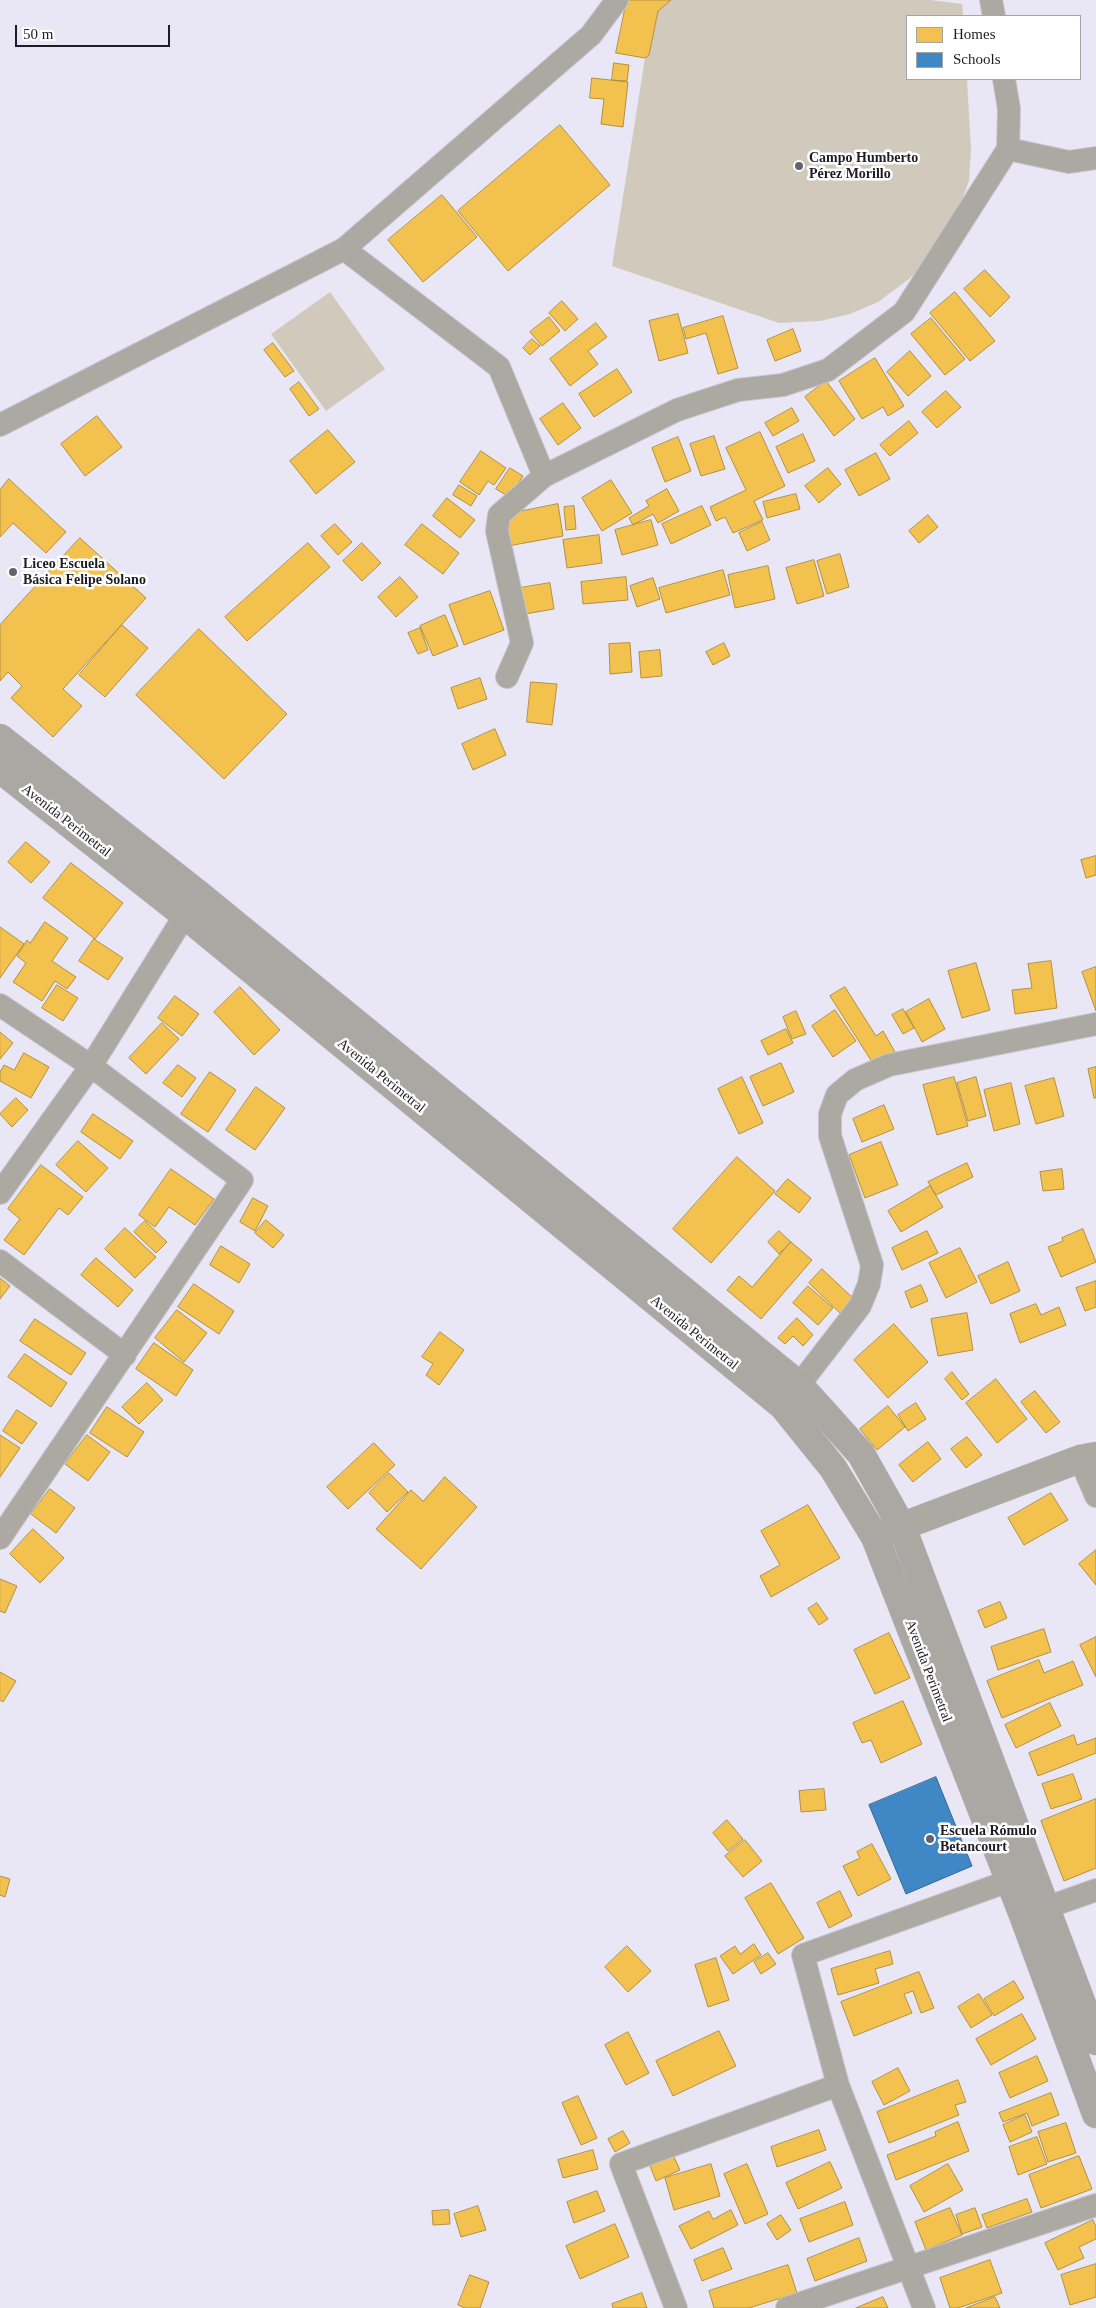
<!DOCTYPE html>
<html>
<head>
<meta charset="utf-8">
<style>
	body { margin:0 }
	#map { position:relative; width:1096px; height:2308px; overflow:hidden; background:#e9e7f6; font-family:Georgia,serif }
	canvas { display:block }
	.legend { position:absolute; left:906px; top:15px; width:175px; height:65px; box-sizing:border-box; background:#fff; border:1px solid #a5a4a8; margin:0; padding:6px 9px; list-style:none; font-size:15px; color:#1d1c25 }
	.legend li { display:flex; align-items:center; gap:10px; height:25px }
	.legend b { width:25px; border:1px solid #a5a4a8 }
	.scale { position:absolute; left:15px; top:25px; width:155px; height:22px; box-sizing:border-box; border:2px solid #1d1c25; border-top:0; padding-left:6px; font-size:15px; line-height:18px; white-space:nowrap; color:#1d1c25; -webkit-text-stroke:4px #fff; paint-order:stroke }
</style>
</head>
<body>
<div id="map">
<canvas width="1096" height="2308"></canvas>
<ul class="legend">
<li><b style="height:14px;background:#f2c14e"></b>Homes</li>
<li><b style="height:14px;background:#3f88c5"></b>Schools</li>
</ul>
<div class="scale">50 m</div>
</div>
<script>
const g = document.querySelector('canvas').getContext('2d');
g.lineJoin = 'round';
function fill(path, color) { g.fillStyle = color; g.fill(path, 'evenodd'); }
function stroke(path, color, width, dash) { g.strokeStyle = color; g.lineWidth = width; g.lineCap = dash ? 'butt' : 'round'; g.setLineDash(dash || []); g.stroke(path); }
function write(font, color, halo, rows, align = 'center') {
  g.font = font + ' Georgia,serif'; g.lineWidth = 5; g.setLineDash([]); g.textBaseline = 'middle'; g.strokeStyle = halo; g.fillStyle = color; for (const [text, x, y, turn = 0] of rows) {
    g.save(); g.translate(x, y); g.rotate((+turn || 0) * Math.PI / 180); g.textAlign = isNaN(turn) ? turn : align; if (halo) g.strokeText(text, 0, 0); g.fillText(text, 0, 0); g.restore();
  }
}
fill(new Path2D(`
	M 671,0 L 930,0 L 962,4 L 963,16 L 907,16 L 907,79 L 967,79 L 971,150 L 969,181 L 959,208 L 928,260 L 909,279 L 878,302 L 850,314 L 820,321 L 779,323 L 612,266 L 645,58 L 649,55 L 658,11 Z
	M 330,292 L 385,369 L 326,411 L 271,334 Z`), '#d1c9bc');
const homes = new Path2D(`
	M 627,0 L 671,0 L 658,11 L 649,55 L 645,58 L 616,53 Z
	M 614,63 L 629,65 L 627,81 L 612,80 Z
	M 592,78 L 628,82 L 623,127 L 601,124 L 604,99 L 590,98 Z
	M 560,125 L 610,185 L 508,271 L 458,211 Z
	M 442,195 L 477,237 L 423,282 L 388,240 Z
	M 985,270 L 1010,297 L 990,317 L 964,289 Z
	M 955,292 L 995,341 L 970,361 L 930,313 Z
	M 562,301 L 578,319 L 565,331 L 549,313 Z
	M 678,314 L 688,353 L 659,361 L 649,321 Z
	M 723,316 L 738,368 L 718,374 L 706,333 L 686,339 L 683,328 Z
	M 549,317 L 560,331 L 542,346 L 530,332 Z
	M 931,318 L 965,359 L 945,375 L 911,334 Z
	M 596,323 L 607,337 L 588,351 L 598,364 L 570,386 L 550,359 Z
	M 793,329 L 801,351 L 775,361 L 767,340 Z
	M 532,339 L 540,346 L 530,355 L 523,348 Z
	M 273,343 L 294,371 L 285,377 L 264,350 Z
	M 910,351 L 931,376 L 908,396 L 887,372 Z
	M 875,358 L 904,406 L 888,416 L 883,407 L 862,419 L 839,381 Z
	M 617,369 L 632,392 L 594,417 L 579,394 Z
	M 826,381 L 855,419 L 834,436 L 805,397 Z
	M 299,382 L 319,409 L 309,416 L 290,389 Z
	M 946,391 L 961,407 L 937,428 L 922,412 Z
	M 563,403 L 581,428 L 558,445 L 540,419 Z
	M 792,408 L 799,421 L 773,436 L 765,423 Z
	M 97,416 L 122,447 L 85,476 L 61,444 Z
	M 909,421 L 918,433 L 890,456 L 880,445 Z
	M 328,430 L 355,462 L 316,494 L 290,461 Z
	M 760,432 L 785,486 L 754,501 L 763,520 L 733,533 L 725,517 L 716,521 L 710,507 L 746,490 L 726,448 Z
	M 803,434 L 815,461 L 788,473 L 776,447 Z
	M 714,436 L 725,469 L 701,476 L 690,444 Z
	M 678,437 L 691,471 L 665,482 L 652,448 Z
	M 481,451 L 506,468 L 494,485 L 488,481 L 479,495 L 460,482 Z
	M 876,453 L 890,479 L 859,496 L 845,470 Z
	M 510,468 L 523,476 L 509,497 L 496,489 Z
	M 828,468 L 841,484 L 819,503 L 805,486 Z
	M 9,479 L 66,532 L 46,553 L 13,523 L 0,537 L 0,490 Z
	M 611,480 L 632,513 L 602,531 L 582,498 Z
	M 459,485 L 477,496 L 471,506 L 453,495 Z
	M 667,489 L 679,511 L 658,523 L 653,514 L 633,525 L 629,518 L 649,506 L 646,501 Z
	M 796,494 L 800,509 L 767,518 L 763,502 Z
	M 447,498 L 475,520 L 460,538 L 433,516 Z
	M 558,504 L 563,536 L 508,546 L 503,515 Z
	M 574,506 L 576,529 L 566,530 L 564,507 Z
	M 702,506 L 711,525 L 671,544 L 662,524 Z
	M 928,515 L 938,527 L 919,543 L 909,531 Z
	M 651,520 L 658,545 L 622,555 L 615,530 Z
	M 762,522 L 770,540 L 747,551 L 739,533 Z
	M 335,524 L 352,542 L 338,555 L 321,536 Z
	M 422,524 L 459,553 L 443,574 L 405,545 Z
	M 599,535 L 602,563 L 567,568 L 563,540 Z
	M 80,538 L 146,598 L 63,689 L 82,706 L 53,737 L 11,698 L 22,686 L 8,672 L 0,681 L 0,625 Z
	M 308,543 L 330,567 L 247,641 L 225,617 Z
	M 362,543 L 381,563 L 362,581 L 343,561 Z
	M 840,554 L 849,587 L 827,594 L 817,561 Z
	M 814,560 L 824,596 L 797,604 L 786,568 Z
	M 768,566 L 775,599 L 735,608 L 728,575 Z
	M 723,570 L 730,595 L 666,613 L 659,588 Z
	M 400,577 L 418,597 L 396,617 L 378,597 Z
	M 626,577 L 628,600 L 583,604 L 581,582 Z
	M 653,578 L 660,599 L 637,607 L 630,586 Z
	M 550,583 L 554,609 L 525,614 L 520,588 Z
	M 490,591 L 504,630 L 464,645 L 449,605 Z
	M 445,615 L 458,646 L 433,656 L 420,626 Z
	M 122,625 L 148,648 L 105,697 L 79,675 Z
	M 420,628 L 428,650 L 418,654 L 408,633 Z
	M 199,629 L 287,714 L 224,779 L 136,695 Z
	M 630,643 L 632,672 L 610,674 L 609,644 Z
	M 724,643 L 730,656 L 713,665 L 706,652 Z
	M 660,650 L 662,676 L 641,678 L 639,652 Z
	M 480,678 L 487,699 L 458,709 L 451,688 Z
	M 531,682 L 557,684 L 552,725 L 527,722 Z
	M 495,729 L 506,755 L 473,770 L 462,744 Z
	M 26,842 L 50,862 L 31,883 L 8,862 Z
	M 1096,856 L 1096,875 L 1086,878 L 1081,860 Z
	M 71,863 L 123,903 L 95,939 L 43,898 Z
	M 45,922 L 68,938 L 52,961 L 76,977 L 67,989 L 55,981 L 42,1001 L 13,982 L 26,963 L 17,956 L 27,940 L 30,943 Z
	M 0,927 L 24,944 L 0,978 Z
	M 94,939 L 123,958 L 108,980 L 79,961 Z
	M 1051,961 L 1057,1008 L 1015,1014 L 1012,990 L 1032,988 L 1028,964 Z
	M 976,963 L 990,1010 L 962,1018 L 948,971 Z
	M 1096,967 L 1096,1011 L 1082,972 Z
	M 57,985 L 78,998 L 63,1021 L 42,1008 Z
	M 240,987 L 280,1030 L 254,1055 L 214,1012 Z
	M 845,987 L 876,1036 L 883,1031 L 895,1052 L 874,1065 L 830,996 Z
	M 175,996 L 199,1014 L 182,1036 L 158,1018 Z
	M 929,999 L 945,1029 L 922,1042 L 906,1012 Z
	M 903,1009 L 914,1028 L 903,1034 L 892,1015 Z
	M 835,1010 L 856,1041 L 833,1057 L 812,1026 Z
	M 796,1011 L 806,1034 L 792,1039 L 783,1017 Z
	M 162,1023 L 179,1039 L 146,1074 L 129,1058 Z
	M 786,1029 L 793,1043 L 768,1055 L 761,1041 Z
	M 0,1032 L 13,1043 L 0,1059 Z
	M 24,1053 L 49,1067 L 31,1098 L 0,1081 L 0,1072 L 4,1065 L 14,1070 Z
	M 781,1063 L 794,1092 L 763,1106 L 750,1077 Z
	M 178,1065 L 196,1078 L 182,1097 L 163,1083 Z
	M 1096,1067 L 1096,1098 L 1094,1098 L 1088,1069 Z
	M 210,1072 L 236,1090 L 208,1132 L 181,1114 Z
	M 742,1077 L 763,1123 L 739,1134 L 718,1089 Z
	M 954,1077 L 968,1126 L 937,1135 L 923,1085 Z
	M 976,1077 L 986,1116 L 968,1121 L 957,1083 Z
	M 1054,1078 L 1064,1116 L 1036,1124 L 1025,1086 Z
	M 1011,1083 L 1020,1124 L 994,1131 L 984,1090 Z
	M 256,1087 L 285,1108 L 255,1150 L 226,1130 Z
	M 16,1098 L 28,1110 L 12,1127 L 0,1114 Z
	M 884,1105 L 894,1129 L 862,1142 L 853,1119 Z
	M 93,1114 L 133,1141 L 120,1159 L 81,1132 Z
	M 78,1141 L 108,1168 L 86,1192 L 56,1165 Z
	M 881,1142 L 898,1185 L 865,1198 L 849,1155 Z
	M 737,1157 L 775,1191 L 711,1263 L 673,1229 Z
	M 967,1163 L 973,1177 L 936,1195 L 928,1182 Z
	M 41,1165 L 83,1197 L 68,1215 L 59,1208 L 24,1255 L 4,1240 L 20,1219 L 8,1209 Z
	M 171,1169 L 214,1199 L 195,1225 L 169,1207 L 155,1227 L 139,1215 Z
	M 1062,1169 L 1064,1189 L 1043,1191 L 1040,1172 Z
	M 788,1179 L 811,1198 L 799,1213 L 775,1194 Z
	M 930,1186 L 943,1207 L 901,1232 L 888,1211 Z
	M 253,1198 L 268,1206 L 255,1231 L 240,1222 Z
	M 266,1220 L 284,1235 L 273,1248 L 255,1233 Z
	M 145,1221 L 167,1242 L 156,1253 L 134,1232 Z
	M 125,1228 L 156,1257 L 135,1278 L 105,1249 Z
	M 1083,1229 L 1096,1262 L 1061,1277 L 1048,1247 L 1063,1241 L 1062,1238 Z
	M 779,1231 L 791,1242 L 779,1254 L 768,1242 Z
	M 927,1231 L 938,1253 L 902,1270 L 892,1248 Z
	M 791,1242 L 812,1260 L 761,1319 L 727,1290 L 739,1276 L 752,1287 Z
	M 221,1246 L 250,1264 L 239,1283 L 210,1265 Z
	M 960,1248 L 977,1282 L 946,1298 L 929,1263 Z
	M 96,1258 L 133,1290 L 118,1307 L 81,1275 Z
	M 1008,1262 L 1020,1291 L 991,1304 L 978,1276 Z
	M 822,1269 L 855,1300 L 841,1314 L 809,1283 Z
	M 0,1278 L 10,1286 L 0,1299 Z
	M 1096,1281 L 1096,1307 L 1085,1311 L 1076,1288 Z
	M 194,1284 L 234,1311 L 219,1334 L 178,1307 Z
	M 921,1285 L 928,1301 L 911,1308 L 905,1292 Z
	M 808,1286 L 833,1308 L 818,1325 L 793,1303 Z
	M 1036,1304 L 1041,1315 L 1059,1307 L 1066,1325 L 1020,1343 L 1010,1314 Z
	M 177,1310 L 207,1333 L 184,1362 L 155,1338 Z
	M 967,1313 L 973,1350 L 938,1356 L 931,1319 Z
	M 797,1318 L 813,1335 L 803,1346 L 793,1336 L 785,1344 L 778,1338 Z
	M 35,1319 L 86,1353 L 71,1375 L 20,1341 Z
	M 894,1324 L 928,1362 L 888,1398 L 854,1360 Z
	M 440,1332 L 464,1350 L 439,1385 L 426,1375 L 433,1364 L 422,1357 Z
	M 154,1343 L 193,1370 L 176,1396 L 136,1369 Z
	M 25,1354 L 67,1383 L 51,1407 L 8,1377 Z
	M 952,1372 L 969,1394 L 962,1400 L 945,1379 Z
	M 996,1379 L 1027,1419 L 997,1443 L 966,1403 Z
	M 147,1383 L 163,1400 L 139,1424 L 122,1407 Z
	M 1035,1391 L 1060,1422 L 1046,1433 L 1021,1402 Z
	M 916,1403 L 926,1419 L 908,1431 L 898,1415 Z
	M 888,1406 L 905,1427 L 877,1450 L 860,1429 Z
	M 107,1407 L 144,1432 L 127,1457 L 90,1433 Z
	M 17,1410 L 37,1423 L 22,1444 L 3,1431 Z
	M 0,1435 L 20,1448 L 0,1477 Z
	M 87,1435 L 110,1452 L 88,1481 L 65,1464 Z
	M 967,1437 L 982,1455 L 966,1468 L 951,1449 Z
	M 928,1442 L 941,1459 L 913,1482 L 899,1465 Z
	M 374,1443 L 395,1465 L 348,1509 L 327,1487 Z
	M 389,1473 L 408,1492 L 387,1512 L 369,1493 Z
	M 445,1477 L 477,1507 L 421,1569 L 376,1529 L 411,1490 L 423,1501 Z
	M 50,1489 L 75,1508 L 56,1533 L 31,1514 Z
	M 1051,1493 L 1068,1520 L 1024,1545 L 1008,1518 Z
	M 808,1505 L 840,1558 L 771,1597 L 760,1576 L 780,1565 L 761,1531 Z
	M 33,1529 L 64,1558 L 40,1583 L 10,1554 Z
	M 1096,1550 L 1096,1585 L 1079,1564 Z
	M 0,1579 L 17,1586 L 5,1613 L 0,1611 Z
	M 1000,1602 L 1007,1618 L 985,1628 L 978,1611 Z
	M 817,1603 L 828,1619 L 819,1625 L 808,1609 Z
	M 1044,1629 L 1051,1652 L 998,1670 L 991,1647 Z
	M 889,1633 L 910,1678 L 875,1694 L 854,1650 Z
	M 1096,1637 L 1096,1677 L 1080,1645 Z
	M 1039,1660 L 1044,1673 L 1073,1661 L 1083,1685 L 1002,1718 L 987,1681 Z
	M 0,1672 L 16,1681 L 3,1702 L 0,1700 Z
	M 903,1701 L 922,1744 L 881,1763 L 871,1740 L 862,1743 L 853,1723 Z
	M 1050,1703 L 1061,1726 L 1016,1748 L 1005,1725 Z
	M 1074,1735 L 1077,1745 L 1096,1738 L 1096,1753 L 1038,1776 L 1029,1753 Z
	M 1073,1774 L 1082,1799 L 1051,1809 L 1042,1784 Z
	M 824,1789 L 826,1810 L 801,1812 L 799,1791 Z
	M 1096,1799 L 1096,1868 L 1064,1881 L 1041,1821 Z
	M 727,1820 L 743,1839 L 728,1851 L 713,1833 Z
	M 745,1840 L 762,1861 L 743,1877 L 725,1856 Z
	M 872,1844 L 891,1879 L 858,1896 L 843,1866 L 860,1858 L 857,1852 Z
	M 0,1876 L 10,1879 L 5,1897 L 0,1895 Z
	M 771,1883 L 804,1938 L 778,1954 L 745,1898 Z
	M 840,1891 L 852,1916 L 829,1928 L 817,1903 Z
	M 754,1944 L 761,1955 L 733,1974 L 720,1956 L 735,1946 L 740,1954 Z
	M 627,1946 L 651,1971 L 628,1992 L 605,1967 Z
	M 890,1951 L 893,1964 L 875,1969 L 879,1983 L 838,1995 L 831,1969 Z
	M 768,1953 L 776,1964 L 761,1974 L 754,1962 Z
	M 716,1958 L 729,2000 L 708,2007 L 695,1965 Z
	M 919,1972 L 934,2008 L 921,2013 L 913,1991 L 904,1994 L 912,2013 L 854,2036 L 841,2002 Z
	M 1014,1981 L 1024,1998 L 994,2016 L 984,1999 Z
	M 979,1994 L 992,2015 L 971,2028 L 958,2007 Z
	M 1022,2014 L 1036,2039 L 991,2065 L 976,2039 Z
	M 719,2031 L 736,2066 L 673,2096 L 656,2061 Z
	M 628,2032 L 649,2073 L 626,2085 L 605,2045 Z
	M 1037,2056 L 1048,2081 L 1010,2098 L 999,2073 Z
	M 898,2068 L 910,2091 L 884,2105 L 872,2082 Z
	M 958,2080 L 966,2102 L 955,2105 L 959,2115 L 889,2143 L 877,2112 Z
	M 1051,2093 L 1059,2115 L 1032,2126 L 1027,2113 L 1003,2122 L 999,2113 Z
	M 578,2096 L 597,2138 L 581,2145 L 562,2103 Z
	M 1025,2115 L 1032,2132 L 1010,2142 L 1003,2125 Z
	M 958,2122 L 969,2151 L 896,2180 L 887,2155 L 936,2136 L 935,2132 Z
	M 1066,2123 L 1076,2153 L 1048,2162 L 1038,2132 Z
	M 819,2130 L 826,2150 L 777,2167 L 771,2147 Z
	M 623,2131 L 630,2143 L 615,2152 L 608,2139 Z
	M 1037,2137 L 1047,2164 L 1018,2175 L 1009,2147 Z
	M 593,2150 L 598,2169 L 563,2178 L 558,2160 Z
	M 673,2155 L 680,2170 L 656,2181 L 650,2166 Z
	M 1079,2156 L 1092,2189 L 1041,2208 L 1029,2175 Z
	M 830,2162 L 842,2188 L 798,2209 L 786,2183 Z
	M 711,2164 L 720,2196 L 674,2210 L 665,2178 Z
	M 747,2164 L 768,2214 L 745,2224 L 724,2174 Z
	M 948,2164 L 963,2190 L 924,2212 L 910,2186 Z
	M 597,2191 L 605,2211 L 574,2223 L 567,2202 Z
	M 1027,2199 L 1032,2212 L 987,2228 L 982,2215 Z
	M 845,2202 L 853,2225 L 809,2242 L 800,2219 Z
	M 478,2206 L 486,2230 L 461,2237 L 454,2214 Z
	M 950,2208 L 962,2235 L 926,2250 L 915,2222 Z
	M 975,2208 L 982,2227 L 962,2234 L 956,2215 Z
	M 449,2210 L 450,2224 L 433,2225 L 432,2211 Z
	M 731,2210 L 738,2225 L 691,2249 L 679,2226 L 709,2211 L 713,2219 Z
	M 781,2215 L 791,2230 L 777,2240 L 767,2224 Z
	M 1093,2220 L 1096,2227 L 1096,2239 L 1079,2247 L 1084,2258 L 1058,2270 L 1045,2243 Z
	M 615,2224 L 629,2257 L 580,2279 L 566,2246 Z
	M 859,2238 L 867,2261 L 815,2281 L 807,2259 Z
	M 723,2248 L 732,2269 L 702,2281 L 694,2260 Z
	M 990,2260 L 1002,2293 L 958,2308 L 950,2308 L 940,2278 Z
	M 1096,2264 L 1096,2297 L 1070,2305 L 1061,2275 Z
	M 788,2265 L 797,2293 L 749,2308 L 714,2308 L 709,2291 Z
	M 470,2275 L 489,2282 L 480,2308 L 465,2308 L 458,2305 Z
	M 642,2293 L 647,2308 L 613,2308 L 612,2304 Z
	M 883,2297 L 888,2308 L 856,2308 Z
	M 995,2297 L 1000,2308 L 966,2308 Z`);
fill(homes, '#f2c14e');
stroke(homes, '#b29042', 1);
const schools = new Path2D(`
	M 936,1777 L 972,1866 L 906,1894 L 869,1805 Z`);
fill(schools, '#3f88c5');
stroke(schools, '#356895', 1);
const minor = new Path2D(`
	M 991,0 L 994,16
	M 1008,149 L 1069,162 L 1096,158
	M 344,249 L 499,367 L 544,476 L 677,410 L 738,390 L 783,385 L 828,370 L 904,312 L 1008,149 L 1009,109 L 1004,79
	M 0,425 L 344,249 L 591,35 L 617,0
	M 507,677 L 522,643 L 497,531 L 499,515 L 544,476
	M 0,1005 L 91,1066 L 242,1180 L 0,1538
	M 0,1193 L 91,1066 L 185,915
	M 0,1261 L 125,1355
	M 799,1385 L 860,1306 L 869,1284 L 872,1265 L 830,1136 L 830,1114 L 837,1095 L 855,1080 L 889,1065 L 1096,1024
	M 1080,1459 L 1096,1496
	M 1031,1913 L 1096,1890
	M 676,2308 L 621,2164 L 838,2085
	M 787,2308 L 1096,2205
	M 924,2308 L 838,2085 L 803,1955 L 1009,1881`);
const tertiary = new Path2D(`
	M 879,1535 L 1080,1459 L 1096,1456`);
const secondary = new Path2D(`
	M 0,738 L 198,894 L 799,1385 L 861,1454 L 902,1527 L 1096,2041
	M 0,769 L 185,915 L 783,1406 L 833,1468 L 875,1537 L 1023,1915 L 1096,2114`);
stroke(minor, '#c5c4cf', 24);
stroke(tertiary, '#c5c4cf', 29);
stroke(secondary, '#c5c4cf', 29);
stroke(minor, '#aca8a2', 22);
stroke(tertiary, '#aca8a2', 28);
stroke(secondary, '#aba7a2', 28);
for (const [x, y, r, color] of [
	[799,166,5,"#64636e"],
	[13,572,5,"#64636e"],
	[930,1839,5,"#64636e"]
]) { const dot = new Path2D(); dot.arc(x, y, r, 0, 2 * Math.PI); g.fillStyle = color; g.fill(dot); stroke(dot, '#fff', 2); }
write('bold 14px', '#1d1c25', '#fff', [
	["Campo Humberto",809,158],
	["Pérez Morillo",809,174],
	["Liceo Escuela",23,564],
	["Básica Felipe Solano",23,580],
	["Escuela Rómulo",940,1831],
	["Betancourt",940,1847]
], 'left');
write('14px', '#1d1c25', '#fff', [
	["Avenida Perimetral",66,821,38],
	["Avenida Perimetral",381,1076,39],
	["Avenida Perimetral",694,1333,39],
	["Avenida Perimetral",928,1671,69]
]);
</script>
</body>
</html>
